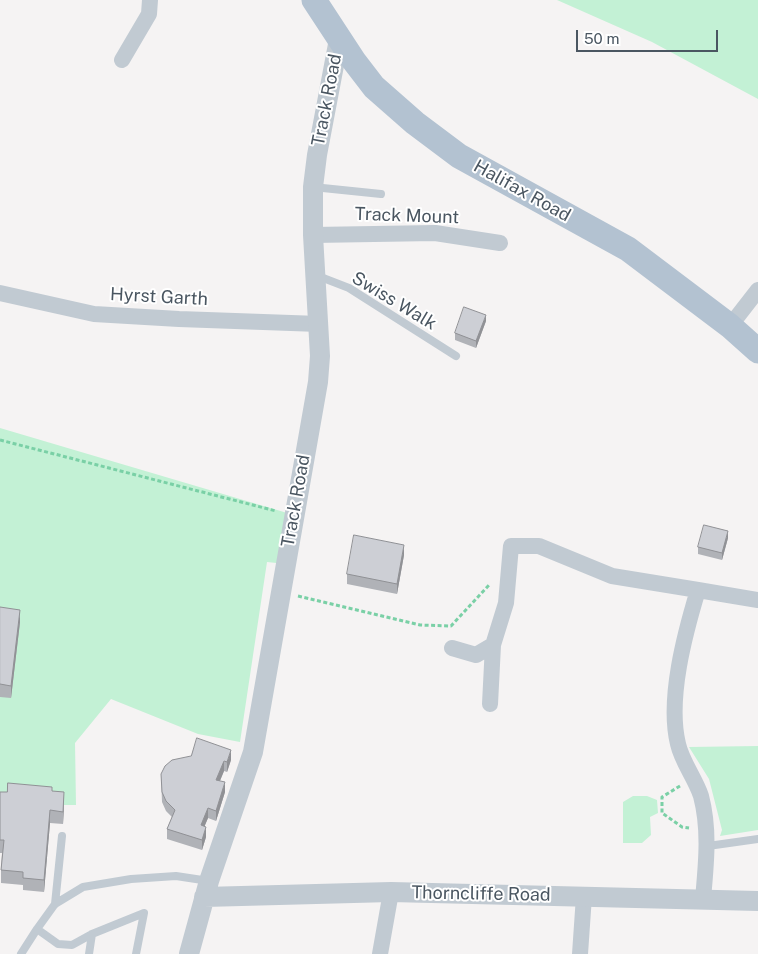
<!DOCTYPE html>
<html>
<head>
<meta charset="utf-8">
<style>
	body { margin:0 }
	#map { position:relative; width:758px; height:954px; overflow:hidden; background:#f5f3f3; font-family:"Public Sans",sans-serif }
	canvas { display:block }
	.scale { position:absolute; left:576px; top:30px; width:142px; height:22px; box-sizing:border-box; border:2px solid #4a5661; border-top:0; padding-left:6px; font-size:15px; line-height:18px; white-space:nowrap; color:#4a5661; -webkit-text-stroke:4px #fff; paint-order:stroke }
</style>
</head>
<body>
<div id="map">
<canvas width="758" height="954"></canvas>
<div class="scale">50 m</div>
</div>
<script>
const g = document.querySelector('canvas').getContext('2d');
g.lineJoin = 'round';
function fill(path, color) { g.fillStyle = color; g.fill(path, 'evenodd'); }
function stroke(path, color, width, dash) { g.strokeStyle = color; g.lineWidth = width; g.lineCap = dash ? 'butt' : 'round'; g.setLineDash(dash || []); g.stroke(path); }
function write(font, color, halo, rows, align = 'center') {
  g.font = font + ' "Public Sans",sans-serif'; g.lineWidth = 4; g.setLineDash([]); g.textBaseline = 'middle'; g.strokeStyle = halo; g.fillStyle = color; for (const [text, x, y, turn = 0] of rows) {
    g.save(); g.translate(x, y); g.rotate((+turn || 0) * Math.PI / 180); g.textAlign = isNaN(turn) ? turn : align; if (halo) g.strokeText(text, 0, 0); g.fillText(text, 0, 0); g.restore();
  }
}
fill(new Path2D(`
	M 557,0 L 758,0 L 758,99 L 652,42 Z
	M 0,428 L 294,515 L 286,564 L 267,562 L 240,742 L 198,734 L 111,699 L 75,743 L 76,805 L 0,805 Z
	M 758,746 L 758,830 L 720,836 L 722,830 L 709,779 L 689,747 Z
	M 633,796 L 647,796 L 657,800 L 658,813 L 650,817 L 651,835 L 642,843 L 623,843 L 623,802 Z`), '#c3f1d5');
stroke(new Path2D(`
	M 0,440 L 276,511
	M 298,596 L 420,625 L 451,626 L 489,585
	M 680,786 L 662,797 L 662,813 L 682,827 L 689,828`), '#7ad0a6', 3, [4, 2.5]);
stroke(new Path2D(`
	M 313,187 L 381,194
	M 318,276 L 349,288 L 456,356
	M 708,846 L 758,839
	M 55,904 L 62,836
	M 21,954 L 37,929
	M 89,954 L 92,934
	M 136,954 L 144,913 L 92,934 L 72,945 L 58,944 L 37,929 L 55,904 L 83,887 L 131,879 L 176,876 L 209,881`), '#c1cad2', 8);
stroke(new Path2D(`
	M 122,60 L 149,14 L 150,0
	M 313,235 L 435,233 L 500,243
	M 0,293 L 94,314 L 179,319 L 319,324
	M 730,326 L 758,290
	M 452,648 L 476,655 L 493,645 L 506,603 L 511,546 L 539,546 L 612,576 L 698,590
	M 490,704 L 493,645
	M 703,899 C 706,865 710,830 701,796 C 695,778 682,762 678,744 C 667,699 685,633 698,590 L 758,600
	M 380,954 L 391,892
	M 580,954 L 584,896`), '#c1cad2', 16);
stroke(new Path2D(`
	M 204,897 L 391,892 L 758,901
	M 189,954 L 209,881 L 253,752 L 318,382 L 320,356 L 313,235 L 313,187 L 317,155 L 339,39`), '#c1cad2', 20);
stroke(new Path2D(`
	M 314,0 L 354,61 L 374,87 L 415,123 L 459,156 L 628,249 L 730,326 L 758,351`), '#b3c2d1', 25);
fill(new Path2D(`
	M 486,321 L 476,348 L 455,340 L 455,333 Z
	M 728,538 L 722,560 L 698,554 L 698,547 Z
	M 404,555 L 397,594 L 347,584 L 347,574 Z
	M 0,607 L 20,622 L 11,698 L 0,697 Z
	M 231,760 L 227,772 L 224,771 L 220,781 L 225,792 L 216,821 L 208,818 L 204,827 L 206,837 L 202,850 L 167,839 L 167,829 L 172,817 L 166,811 L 162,802 L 161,774 Z
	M 52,791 L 64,805 L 63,824 L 50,823 L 44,892 L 23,890 L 23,885 L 1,883 L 1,870 L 2,853 L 0,853 L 0,792 L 7,792 Z`), '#b0b2b7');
fill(new Path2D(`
	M 486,315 L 486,321 L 476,348 L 476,341 Z
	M 728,531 L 728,538 L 722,560 L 722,553 Z
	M 404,545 L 404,555 L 397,594 L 397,584 Z
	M 20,610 L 20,622 L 11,698 L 11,686 Z
	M 231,750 L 231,760 L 227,772 L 227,762 Z
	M 224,761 L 224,771 L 216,790 L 216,780 Z
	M 225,782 L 225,792 L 216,821 L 216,811 Z
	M 64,792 L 64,805 L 63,824 L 63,812 Z
	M 208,808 L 208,818 L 201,835 L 201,825 Z
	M 50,810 L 50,823 L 44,892 L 44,880 Z
	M 206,827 L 206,837 L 202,850 L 202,840 Z`), '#909195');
const building = new Path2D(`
	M 464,307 L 486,315 L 476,341 L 455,333 Z
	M 704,525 L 728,531 L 722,553 L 698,547 Z
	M 354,535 L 404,545 L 397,584 L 347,574 Z
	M 0,607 L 20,610 L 11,686 L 0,684 Z
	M 197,738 L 231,750 L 227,762 L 224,761 L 216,780 L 225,782 L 216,811 L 208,808 L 201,825 L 206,827 L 202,840 L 167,829 L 175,810 L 166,801 L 162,792 L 161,774 L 165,766 L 172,760 L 191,756 Z
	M 8,783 L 52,787 L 52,791 L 64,792 L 63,812 L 50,810 L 44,880 L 23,878 L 23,872 L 1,870 L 4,840 L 0,840 L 0,792 L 7,792 Z`);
fill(building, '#cdcfd5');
stroke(building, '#909195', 1);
write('18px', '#4a5661', '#fff', [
	["Track Road",327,100,-79],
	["Halifax Road",522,191,29],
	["Track Mount",407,216,2],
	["Hyrst Garth",159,297,3],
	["Swiss Walk",394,301,31],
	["Track Road",296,501,-80],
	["Thorncliffe Road",481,894,1]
]);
</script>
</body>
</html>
